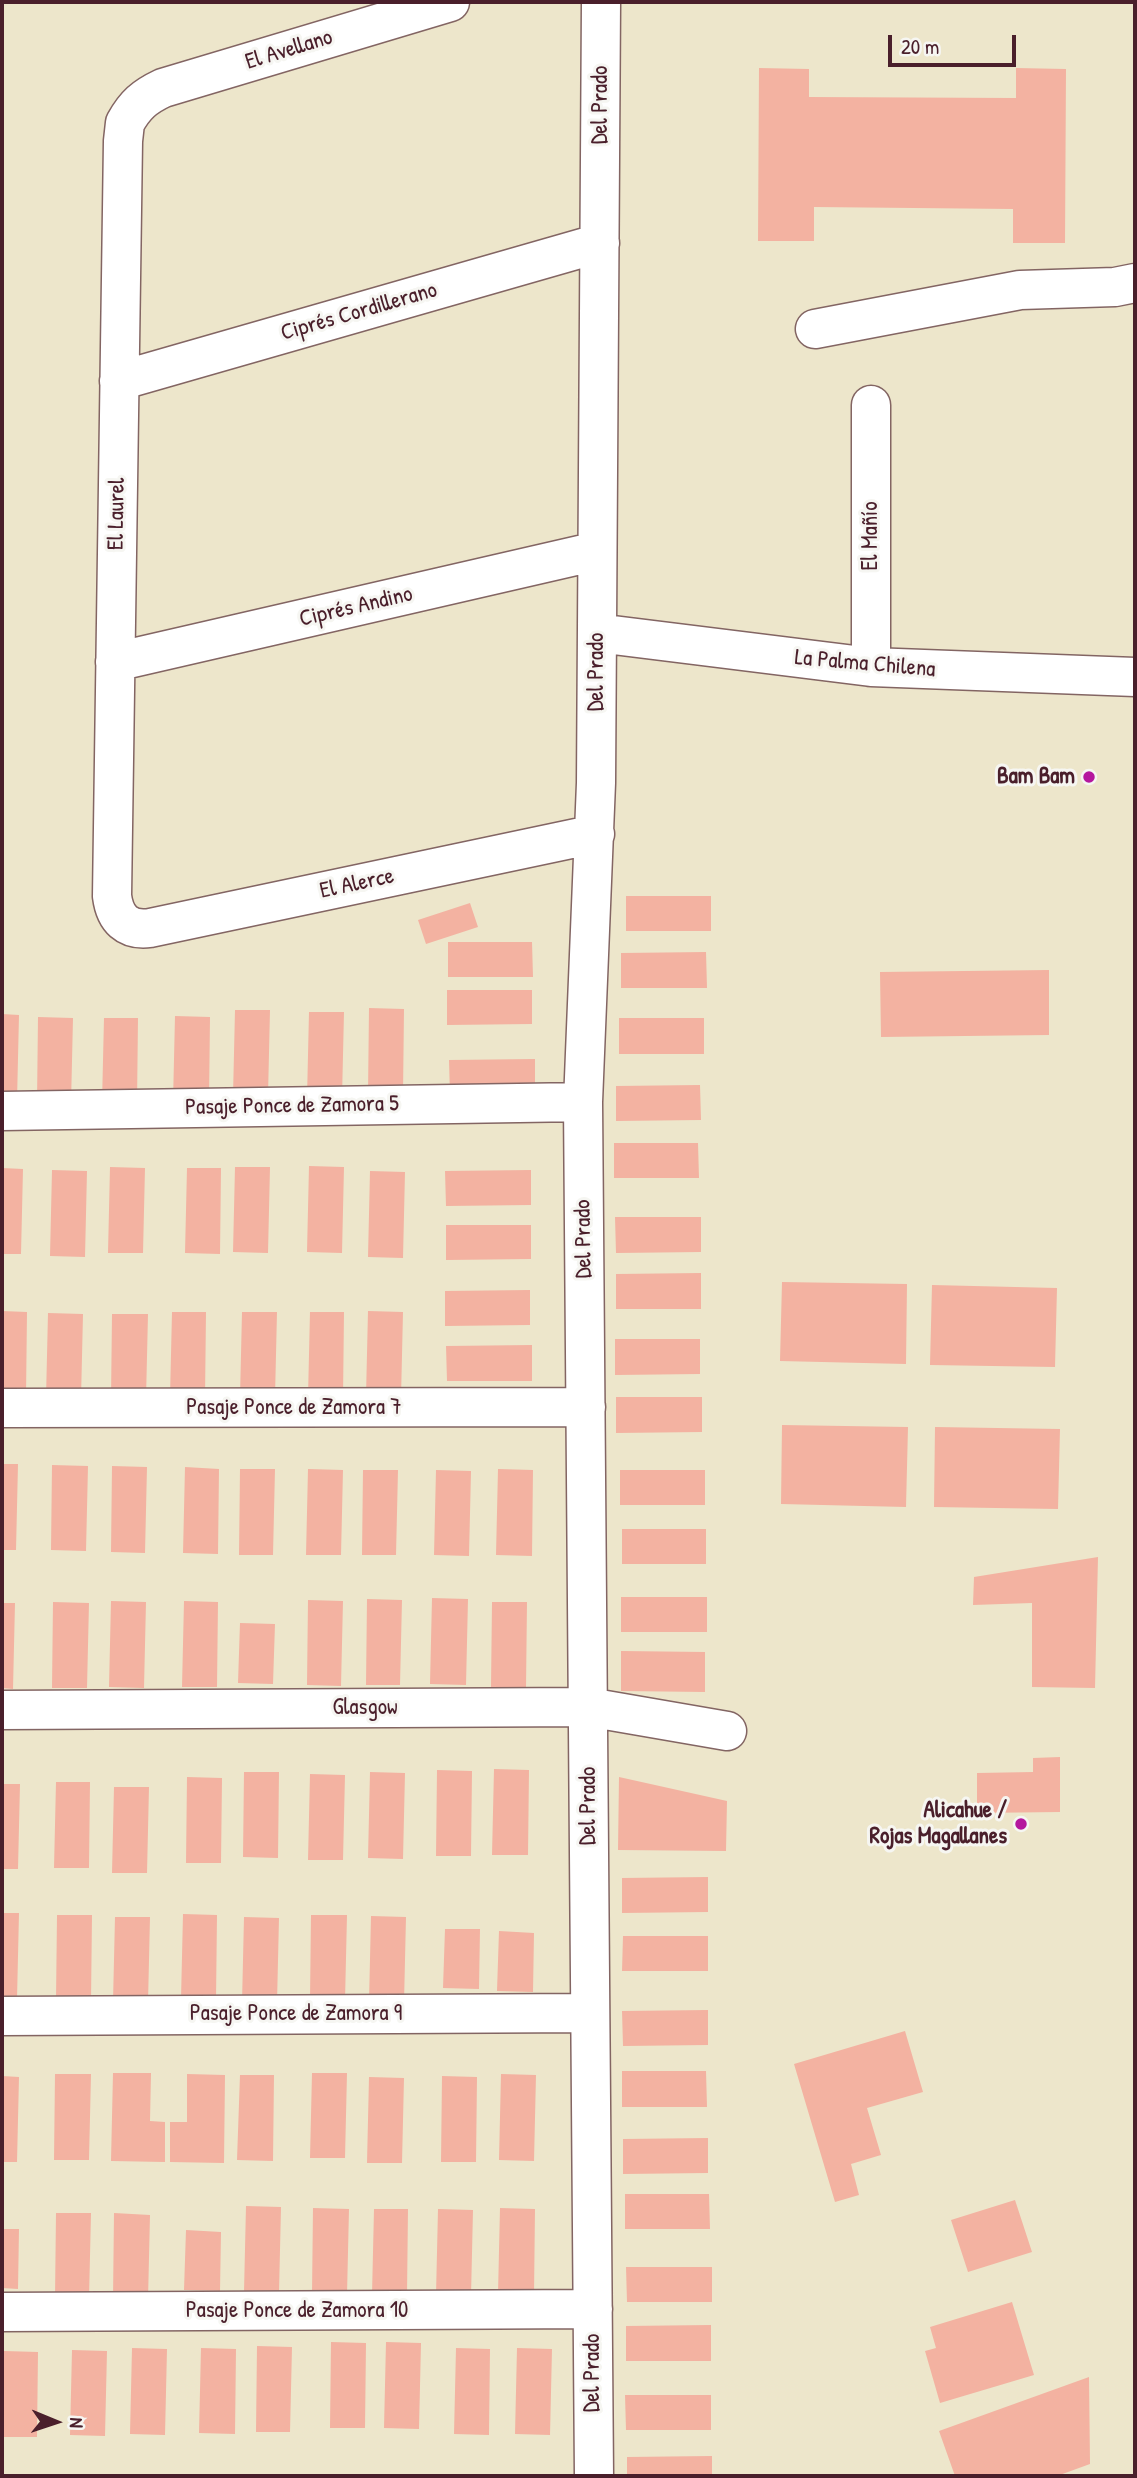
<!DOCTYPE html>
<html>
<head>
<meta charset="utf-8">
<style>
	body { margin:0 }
	#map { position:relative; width:1137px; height:2478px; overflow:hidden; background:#ede6cb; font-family:"Patrick Hand",sans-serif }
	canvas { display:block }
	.frame { position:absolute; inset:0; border:4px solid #4a1f2b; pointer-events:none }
	.north { position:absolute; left:21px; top:2387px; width:70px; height:70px; -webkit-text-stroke:5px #f6f6f2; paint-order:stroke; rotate:92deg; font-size:19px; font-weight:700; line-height:28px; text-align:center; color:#4a1f2b }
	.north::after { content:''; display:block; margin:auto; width:24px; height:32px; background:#4a1f2b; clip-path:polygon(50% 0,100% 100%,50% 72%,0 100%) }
	.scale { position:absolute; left:888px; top:35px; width:128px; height:32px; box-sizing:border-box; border:4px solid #4a1f2b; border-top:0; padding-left:9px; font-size:21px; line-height:24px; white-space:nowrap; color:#4a1f2b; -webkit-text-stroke:5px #f6f6f2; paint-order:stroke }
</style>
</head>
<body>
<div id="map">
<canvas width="1137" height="2478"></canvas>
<div class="frame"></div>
<div class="north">N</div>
<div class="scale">20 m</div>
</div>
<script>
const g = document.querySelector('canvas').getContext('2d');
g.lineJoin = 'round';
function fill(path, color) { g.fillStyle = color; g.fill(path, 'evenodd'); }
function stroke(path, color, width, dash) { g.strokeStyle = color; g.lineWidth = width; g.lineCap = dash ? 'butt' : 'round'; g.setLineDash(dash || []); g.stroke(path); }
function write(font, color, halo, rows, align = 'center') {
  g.font = font + ' "Patrick Hand",sans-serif'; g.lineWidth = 6; g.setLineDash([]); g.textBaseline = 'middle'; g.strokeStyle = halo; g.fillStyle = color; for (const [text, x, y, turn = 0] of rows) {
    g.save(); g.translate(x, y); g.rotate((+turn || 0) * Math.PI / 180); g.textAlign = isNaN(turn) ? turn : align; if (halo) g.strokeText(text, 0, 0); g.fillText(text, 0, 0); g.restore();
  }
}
fill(new Path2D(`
	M 759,68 L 809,69 L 809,97 L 1016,98 L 1016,68 L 1066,69 L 1065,243 L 1013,243 L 1013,209 L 814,207 L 814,241 L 758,241 Z
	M 626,896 L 711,896 L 711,931 L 626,931 Z
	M 470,903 L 478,927 L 426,944 L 418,920 Z
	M 448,942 L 532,942 L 533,977 L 448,977 Z
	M 706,952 L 707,988 L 621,988 L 621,953 Z
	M 1049,970 L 1049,1035 L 881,1037 L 880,972 Z
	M 447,990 L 532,990 L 532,1024 L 447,1025 Z
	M 369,1008 L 404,1009 L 403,1094 L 368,1094 Z
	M 235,1010 L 270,1010 L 268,1096 L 233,1096 Z
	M 309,1012 L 344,1012 L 342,1098 L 307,1098 Z
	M 2,1014 L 19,1015 L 17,1101 L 2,1100 Z
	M 175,1016 L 210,1017 L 209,1102 L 173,1102 Z
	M 38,1017 L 73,1018 L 71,1104 L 37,1102 Z
	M 104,1018 L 138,1018 L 137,1104 L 102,1103 Z
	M 619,1018 L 704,1018 L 704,1054 L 619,1054 Z
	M 535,1059 L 535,1094 L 450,1095 L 449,1060 Z
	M 700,1085 L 701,1120 L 616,1121 L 616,1086 Z
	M 614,1143 L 698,1143 L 699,1178 L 614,1178 Z
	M 309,1166 L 344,1167 L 342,1253 L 307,1252 Z
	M 110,1167 L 145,1168 L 143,1253 L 108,1253 Z
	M 235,1167 L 270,1167 L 268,1253 L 233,1252 Z
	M 2,1168 L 23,1169 L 21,1254 L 2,1254 Z
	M 187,1168 L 221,1168 L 220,1254 L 185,1253 Z
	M 52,1170 L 87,1171 L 85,1257 L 50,1256 Z
	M 531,1170 L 531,1205 L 446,1206 L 445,1171 Z
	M 370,1171 L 405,1172 L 403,1258 L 368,1257 Z
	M 615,1217 L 701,1217 L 701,1252 L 616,1253 Z
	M 446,1225 L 531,1225 L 531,1259 L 446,1260 Z
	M 701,1273 L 701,1309 L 616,1309 L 616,1274 Z
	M 782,1282 L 907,1284 L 906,1364 L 780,1361 Z
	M 932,1285 L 1057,1288 L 1055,1367 L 930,1365 Z
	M 530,1290 L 530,1325 L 445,1326 L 445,1291 Z
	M 2,1311 L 27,1312 L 26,1397 L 2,1397 Z
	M 368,1311 L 403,1312 L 401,1398 L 366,1396 Z
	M 172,1312 L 206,1312 L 205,1398 L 170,1397 Z
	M 242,1312 L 277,1312 L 275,1397 L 240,1397 Z
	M 310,1312 L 344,1312 L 343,1398 L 308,1397 Z
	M 48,1313 L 83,1314 L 81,1399 L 46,1398 Z
	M 112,1314 L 148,1314 L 146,1399 L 111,1399 Z
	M 615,1339 L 700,1339 L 700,1374 L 615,1375 Z
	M 532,1345 L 532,1381 L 447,1381 L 446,1346 Z
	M 616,1397 L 702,1397 L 702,1432 L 616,1433 Z
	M 782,1425 L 908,1427 L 906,1507 L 781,1504 Z
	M 935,1427 L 1060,1429 L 1058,1509 L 934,1507 Z
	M 2,1464 L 18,1464 L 16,1550 L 2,1550 Z
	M 52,1465 L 88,1466 L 86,1551 L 51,1550 Z
	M 112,1466 L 147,1467 L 145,1553 L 111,1552 Z
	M 185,1467 L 219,1469 L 218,1554 L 183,1553 Z
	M 240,1469 L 275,1469 L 273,1555 L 239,1555 Z
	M 308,1469 L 343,1470 L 341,1555 L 306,1555 Z
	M 498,1469 L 533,1470 L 532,1556 L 496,1555 Z
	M 363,1470 L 398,1470 L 396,1555 L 362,1555 Z
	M 436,1470 L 471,1471 L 469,1556 L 434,1555 Z
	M 620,1470 L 705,1470 L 705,1505 L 620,1505 Z
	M 622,1529 L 706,1529 L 706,1564 L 622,1564 Z
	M 1098,1557 L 1095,1688 L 1032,1687 L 1032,1603 L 973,1605 L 974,1577 Z
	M 621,1597 L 707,1597 L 707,1632 L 621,1632 Z
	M 432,1598 L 468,1599 L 466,1685 L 430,1684 Z
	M 367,1599 L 402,1600 L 400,1685 L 366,1685 Z
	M 308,1600 L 343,1601 L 341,1686 L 307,1685 Z
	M 111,1601 L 146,1602 L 144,1688 L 109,1687 Z
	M 184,1601 L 218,1602 L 217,1687 L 182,1687 Z
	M 53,1602 L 89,1603 L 87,1688 L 52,1688 Z
	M 492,1602 L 527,1602 L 526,1688 L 491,1687 Z
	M 2,1603 L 15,1603 L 13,1689 L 2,1688 Z
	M 240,1623 L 275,1624 L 273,1684 L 238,1683 Z
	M 621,1651 L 705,1652 L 705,1692 L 621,1691 Z
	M 1060,1757 L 1060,1812 L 977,1813 L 977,1773 L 1033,1772 L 1033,1758 Z
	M 494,1769 L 529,1770 L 528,1855 L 492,1855 Z
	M 437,1770 L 472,1771 L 471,1856 L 436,1856 Z
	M 244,1772 L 279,1772 L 278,1858 L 243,1857 Z
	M 370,1772 L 405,1773 L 403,1859 L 368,1858 Z
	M 310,1774 L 345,1775 L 343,1860 L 308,1860 Z
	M 187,1777 L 222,1778 L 221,1863 L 186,1863 Z
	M 619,1777 L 727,1801 L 726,1851 L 618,1850 Z
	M 56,1782 L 90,1782 L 89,1868 L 54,1868 Z
	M 2,1784 L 20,1784 L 18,1869 L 2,1869 Z
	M 114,1787 L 149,1787 L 147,1873 L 112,1873 Z
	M 708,1877 L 708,1912 L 622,1913 L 622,1878 Z
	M 2,1913 L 19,1913 L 17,1999 L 2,1999 Z
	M 183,1914 L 217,1915 L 216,2000 L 181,1999 Z
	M 57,1915 L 92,1915 L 91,2001 L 56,2000 Z
	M 311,1915 L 347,1915 L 345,2001 L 310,2000 Z
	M 371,1916 L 406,1917 L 404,2003 L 369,2002 Z
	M 115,1917 L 150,1917 L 148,2003 L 113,2002 Z
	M 244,1917 L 279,1918 L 277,2003 L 242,2003 Z
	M 445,1929 L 480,1929 L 479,1989 L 443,1988 Z
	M 499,1931 L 534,1933 L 533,1992 L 497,1991 Z
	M 623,1936 L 708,1936 L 708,1971 L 622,1971 Z
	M 708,2010 L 708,2045 L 623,2046 L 622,2011 Z
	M 905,2031 L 923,2092 L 867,2108 L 881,2155 L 851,2164 L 859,2195 L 835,2202 L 794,2064 Z
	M 622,2071 L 706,2071 L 707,2107 L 622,2107 Z
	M 113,2073 L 151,2073 L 150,2121 L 165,2122 L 165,2162 L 111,2161 Z
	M 312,2073 L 347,2073 L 345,2158 L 310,2158 Z
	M 55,2074 L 91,2074 L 89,2160 L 54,2160 Z
	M 187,2074 L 225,2075 L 224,2163 L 170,2162 L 170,2122 L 187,2122 Z
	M 501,2074 L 536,2075 L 534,2161 L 499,2160 Z
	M 240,2075 L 274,2075 L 273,2161 L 237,2160 Z
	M 2,2076 L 19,2077 L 17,2162 L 2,2162 Z
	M 442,2076 L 477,2077 L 476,2162 L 441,2162 Z
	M 369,2077 L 404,2078 L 402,2163 L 367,2163 Z
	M 708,2138 L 708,2173 L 623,2174 L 623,2139 Z
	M 625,2194 L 709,2194 L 710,2229 L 625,2229 Z
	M 1015,2200 L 1032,2252 L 968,2272 L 951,2220 Z
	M 246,2206 L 281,2207 L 279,2293 L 244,2292 Z
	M 313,2208 L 349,2209 L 347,2295 L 312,2294 Z
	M 500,2208 L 535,2209 L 534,2295 L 498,2294 Z
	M 374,2209 L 408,2209 L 407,2295 L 372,2295 Z
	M 438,2209 L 473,2210 L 471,2296 L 436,2295 Z
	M 56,2213 L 91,2213 L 89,2299 L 55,2298 Z
	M 114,2213 L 150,2215 L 148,2300 L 113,2299 Z
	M 2,2229 L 19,2229 L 18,2289 L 2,2288 Z
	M 186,2230 L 221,2232 L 220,2291 L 184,2290 Z
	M 626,2267 L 712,2267 L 712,2302 L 627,2302 Z
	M 1012,2302 L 1034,2375 L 940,2403 L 925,2351 L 936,2348 L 930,2327 Z
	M 711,2325 L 711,2361 L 626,2361 L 626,2326 Z
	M 331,2342 L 366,2343 L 365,2428 L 330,2428 Z
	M 386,2342 L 421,2343 L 419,2429 L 384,2428 Z
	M 257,2346 L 292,2347 L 290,2432 L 256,2432 Z
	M 132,2348 L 167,2349 L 165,2435 L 130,2434 Z
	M 201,2348 L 236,2349 L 235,2434 L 199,2433 Z
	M 456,2348 L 490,2349 L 489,2435 L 454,2434 Z
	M 517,2348 L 552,2349 L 550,2435 L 515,2434 Z
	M 72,2350 L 107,2351 L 105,2436 L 70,2435 Z
	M 4,2351 L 38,2352 L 37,2437 L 2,2437 Z
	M 1089,2377 L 1090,2464 L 1057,2476 L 955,2476 L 939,2431 Z
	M 625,2395 L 711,2395 L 711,2430 L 626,2430 Z
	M 712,2456 L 712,2476 L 627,2476 L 627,2457 Z`), '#f3b2a1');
const minor = new Path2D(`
	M 450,2 L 163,88 C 144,97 135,105 125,123 L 123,141 L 112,896 C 115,919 127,931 150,928 L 595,834
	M 815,329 L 1020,290 L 1115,287 L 1135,283
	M 119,381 L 600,243
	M 871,405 L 871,667
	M 597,633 L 871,667 L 1135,677
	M 115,662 L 597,551
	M 2,1111 L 583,1102
	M 2,1408 L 586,1407
	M 2,1710 L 588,1707 L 727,1731
	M 2,2016 L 590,2013
	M 2,2312 L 593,2309
	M 594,2476 L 583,1102 L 596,783 L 601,2`);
stroke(minor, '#836563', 41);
stroke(minor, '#fff', 38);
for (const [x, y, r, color] of [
	[1089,777,7,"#b5179e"],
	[1021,1824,7,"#b5179e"]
]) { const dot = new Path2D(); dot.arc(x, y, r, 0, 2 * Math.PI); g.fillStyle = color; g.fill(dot); stroke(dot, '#f6f6f2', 2.5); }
write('23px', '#4a1f2b', '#f6f6f2', [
	["El Avellano",289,50,-17],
	["Del Prado",601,105,-90],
	["Ciprés Cordillerano",359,312,-16],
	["El Laurel",117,514,-89],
	["El Mañío",871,536,-90],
	["Ciprés Andino",356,607,-13],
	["La Palma Chilena",865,664,5],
	["Del Prado",597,672,-90],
	["El Alerce",357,884,-12],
	["Pasaje Ponce de Zamora 5",292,1106,-1],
	["Del Prado",584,1239,-91],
	["Pasaje Ponce de Zamora 7",294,1408],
	["Glasgow",365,1708],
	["Del Prado",589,1806,-90],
	["Pasaje Ponce de Zamora 9",296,2014],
	["Pasaje Ponce de Zamora 10",297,2311],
	["Del Prado",593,2373,-90]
]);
write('bold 23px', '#4a1f2b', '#f6f6f2', [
	["Bam Bam",1075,777],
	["Alicahue /",1007,1811],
	["Rojas Magallanes",1007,1837]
], 'right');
</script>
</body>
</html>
